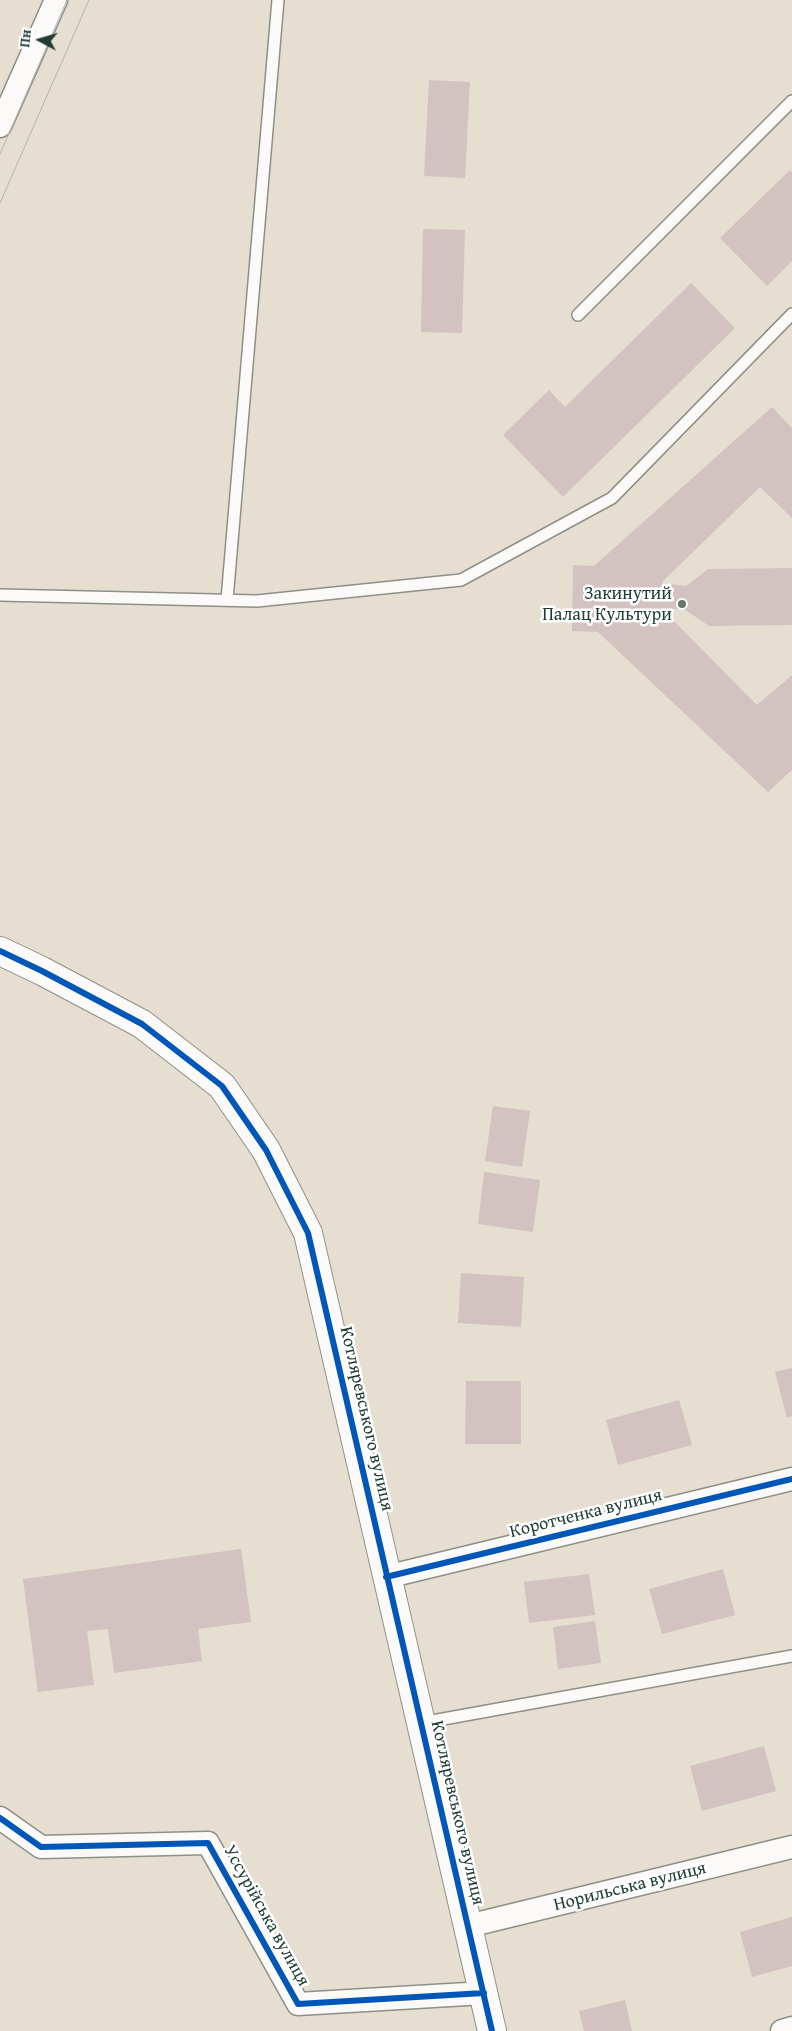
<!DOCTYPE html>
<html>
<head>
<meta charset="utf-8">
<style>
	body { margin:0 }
	#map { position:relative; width:792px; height:2031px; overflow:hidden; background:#e6ded0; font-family:"Gentium Book Plus",serif }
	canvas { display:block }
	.north { position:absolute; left:15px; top:15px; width:50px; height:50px; -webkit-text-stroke:4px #fff; paint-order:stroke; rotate:276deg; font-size:14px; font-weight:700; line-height:20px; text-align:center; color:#1f3d34 }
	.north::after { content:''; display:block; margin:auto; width:18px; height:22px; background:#1f3d34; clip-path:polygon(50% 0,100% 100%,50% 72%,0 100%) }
</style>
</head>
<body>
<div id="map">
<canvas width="792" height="2031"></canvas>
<div class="north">Пн</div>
</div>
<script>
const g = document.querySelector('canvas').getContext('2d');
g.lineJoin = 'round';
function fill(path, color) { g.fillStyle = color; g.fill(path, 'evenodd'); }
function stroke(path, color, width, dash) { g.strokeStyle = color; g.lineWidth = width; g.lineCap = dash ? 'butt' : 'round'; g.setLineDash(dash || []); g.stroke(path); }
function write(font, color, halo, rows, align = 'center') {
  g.font = font + ' "Gentium Book Plus",serif'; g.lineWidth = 5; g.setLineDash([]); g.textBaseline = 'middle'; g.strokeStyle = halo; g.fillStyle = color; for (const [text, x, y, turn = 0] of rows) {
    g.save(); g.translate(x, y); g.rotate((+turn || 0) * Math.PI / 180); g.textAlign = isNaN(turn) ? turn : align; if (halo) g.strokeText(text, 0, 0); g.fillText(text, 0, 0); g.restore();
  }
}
fill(new Path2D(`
	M 429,80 L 470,82 L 465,178 L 424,176 Z
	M 790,170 L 792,172 L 792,261 L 767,286 L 720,238 Z
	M 423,229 L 465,230 L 462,333 L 421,332 Z
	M 691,283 L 735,328 L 563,497 L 503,435 L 549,390 L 565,407 Z
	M 772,407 L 792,428 L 792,518 L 760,487 L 661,583 L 686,586 L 708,569 L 792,568 L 792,625 L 709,626 L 684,609 L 662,609 L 757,705 L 792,675 L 792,770 L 768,792 L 598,632 L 572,631 L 573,565 L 594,566 Z
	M 493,1106 L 530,1111 L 522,1167 L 485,1161 Z
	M 484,1172 L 540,1180 L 533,1232 L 478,1224 Z
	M 461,1273 L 524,1277 L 521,1327 L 458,1323 Z
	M 792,1368 L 792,1416 L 787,1418 L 775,1372 Z
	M 466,1381 L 521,1381 L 521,1444 L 465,1444 Z
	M 679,1400 L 692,1445 L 618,1465 L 606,1420 Z
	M 241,1549 L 251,1622 L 198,1629 L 202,1661 L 114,1673 L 108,1629 L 87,1631 L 94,1685 L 38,1692 L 23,1579 Z
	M 723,1569 L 735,1615 L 662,1634 L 649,1589 Z
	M 589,1574 L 595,1615 L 529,1623 L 524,1582 Z
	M 595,1621 L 601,1663 L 558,1669 L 553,1627 Z
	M 764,1746 L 776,1791 L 702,1811 L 690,1766 Z
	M 792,1917 L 792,1966 L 752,1977 L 740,1932 Z
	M 625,2000 L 632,2031 L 584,2031 L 579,2011 Z`), '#d2c2c0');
const lane = new Path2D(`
	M 578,315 L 792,101
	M 0,595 L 257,601 L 461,580 L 612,498 L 792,314
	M 227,600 L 278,0
	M 421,1723 L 792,1656`);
const street = new Path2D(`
	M 0,126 L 56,0
	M 386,1577 L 792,1479
	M 0,1818 L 41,1847 L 208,1843 L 298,2004 L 484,1993
	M 468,1926 L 792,1847
	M 782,2031 L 792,2028`);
const secondary = new Path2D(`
	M 0,951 L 42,971 L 142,1024 L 222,1086 L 266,1150 L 308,1233 L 492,2031`);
stroke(lane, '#8e8f86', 14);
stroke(street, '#8e8f86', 25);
stroke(secondary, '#8e8f86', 30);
stroke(lane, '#fbfaf8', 11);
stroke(street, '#fbfaf8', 22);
stroke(secondary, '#fbfaf8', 28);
stroke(new Path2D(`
	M 0,154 L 67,0
	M 0,203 L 89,0`), '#b2b4b1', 1);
stroke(new Path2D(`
	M 0,951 L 42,971 L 142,1024 L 222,1086 L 266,1150 L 308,1233 L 492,2031
	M 386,1577 L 792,1479
	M 0,1818 L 41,1847 L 208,1843 L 298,2004 L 484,1993`), '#0057b8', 6);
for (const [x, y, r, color] of [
	[682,604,5,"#65756b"]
]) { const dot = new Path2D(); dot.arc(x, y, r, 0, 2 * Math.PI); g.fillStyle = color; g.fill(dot); stroke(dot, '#fff', 2); }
write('18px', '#1f3d34', '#fff', [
	["Закинутий",672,594],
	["Палац Культури",672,615]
], 'right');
write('18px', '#1f3d34', '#fff', [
	["Котляревського вулиця",366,1419,77],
	["Коротченка вулиця",586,1514,-14],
	["Котляревського вулиця",457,1813,77],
	["Норильська вулиця",630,1887,-14],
	["Уссурійська вулиця",266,1916,61]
]);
</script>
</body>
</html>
